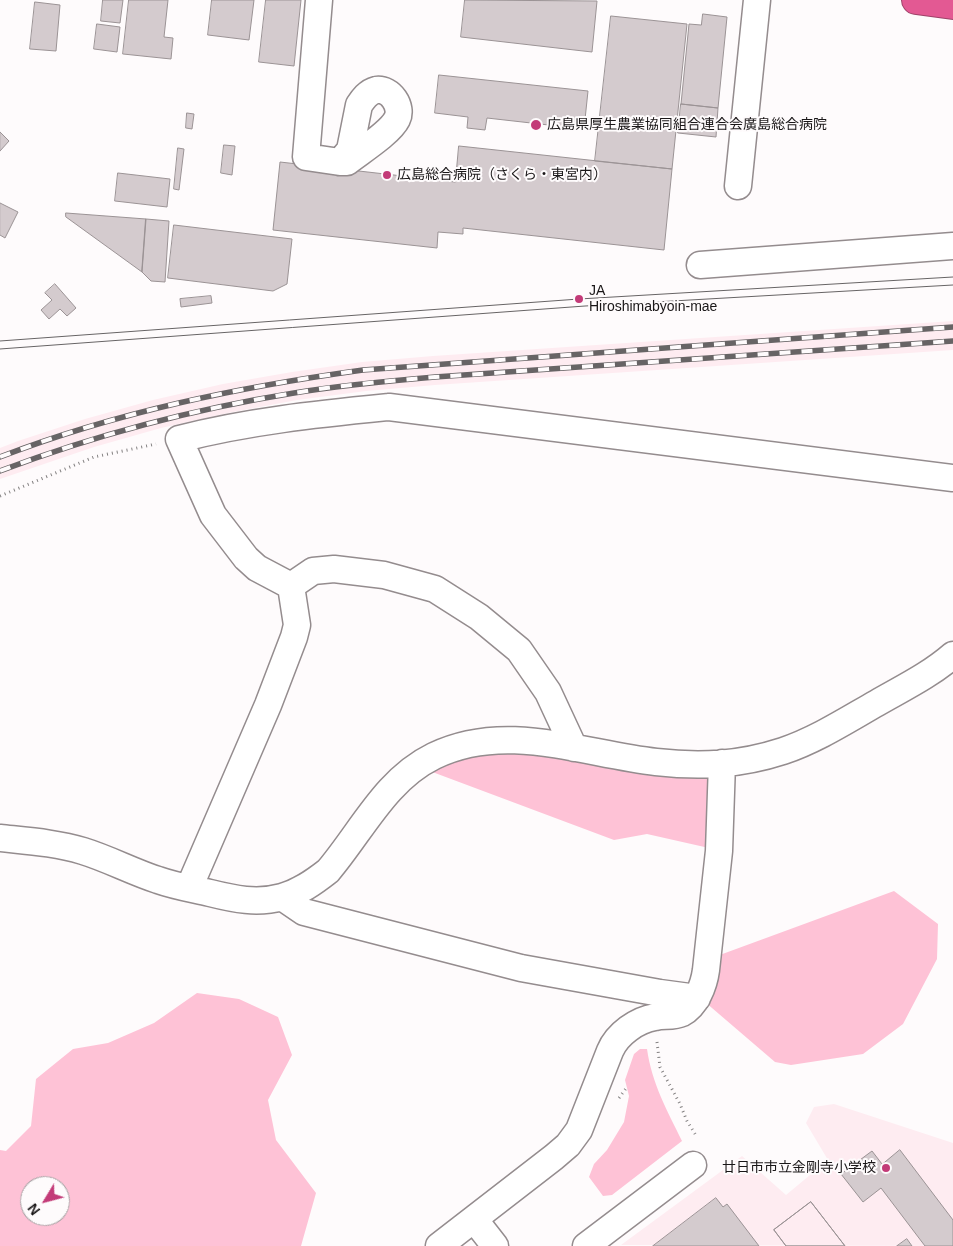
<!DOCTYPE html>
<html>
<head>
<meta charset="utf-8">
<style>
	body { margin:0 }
	#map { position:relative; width:953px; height:1246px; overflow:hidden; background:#fefbfc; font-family:Helvetica,sans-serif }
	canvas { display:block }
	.north { position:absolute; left:20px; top:1176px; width:50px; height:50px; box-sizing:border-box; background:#fefbfc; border:1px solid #a3a0a1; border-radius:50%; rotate:233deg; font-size:14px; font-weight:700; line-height:20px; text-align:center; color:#1a1718 }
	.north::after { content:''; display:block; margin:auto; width:18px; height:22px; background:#c33b78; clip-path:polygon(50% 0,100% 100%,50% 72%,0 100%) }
</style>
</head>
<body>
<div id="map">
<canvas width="953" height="1246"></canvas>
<div class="north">N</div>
</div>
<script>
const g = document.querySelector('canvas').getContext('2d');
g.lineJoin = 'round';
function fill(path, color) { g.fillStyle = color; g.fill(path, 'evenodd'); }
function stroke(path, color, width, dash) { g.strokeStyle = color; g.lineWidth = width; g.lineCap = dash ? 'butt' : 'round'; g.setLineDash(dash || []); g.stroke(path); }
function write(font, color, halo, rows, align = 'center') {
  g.font = font + ' Helvetica,"Noto Sans JP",sans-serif'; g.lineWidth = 4; g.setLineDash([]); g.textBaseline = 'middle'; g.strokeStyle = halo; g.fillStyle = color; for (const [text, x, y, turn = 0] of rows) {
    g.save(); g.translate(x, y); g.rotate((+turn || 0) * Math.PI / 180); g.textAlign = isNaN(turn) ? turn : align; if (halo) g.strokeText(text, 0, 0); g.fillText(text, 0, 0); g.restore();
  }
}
fill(new Path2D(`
	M 953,321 L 953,350 L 435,385 L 366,391 L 297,400 L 228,413 L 161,428 L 94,447 L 0,479 L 0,448 L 18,441 L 85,419 L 153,400 L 223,384 L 292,372 L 362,362 L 433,356 Z
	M 834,1104 L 953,1143 L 953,1246 L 621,1245 L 742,1156 L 786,1195 L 828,1160 L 806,1123 L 814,1107 Z`), '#feecf1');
fill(new Path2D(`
	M 483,749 L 716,773 L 709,848 L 647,834 L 614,840 L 427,770 Z
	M 894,891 L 938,924 L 937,959 L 903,1024 L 863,1054 L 791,1065 L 775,1062 L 705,1002 L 717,956 Z
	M 197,993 L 239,999 L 278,1017 L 292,1055 L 268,1100 L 276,1140 L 316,1193 L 301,1246 L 0,1246 L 0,1150 L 6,1151 L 31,1126 L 36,1079 L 73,1049 L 108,1043 L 154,1023 ZM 30,1186 L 60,1186 L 60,1216 L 30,1216 Z
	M 640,1049 L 647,1049 C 652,1084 667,1110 682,1141 L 612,1195 L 603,1196 L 589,1177 L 594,1164 L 607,1150 L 624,1122 L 629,1096 L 625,1080 L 634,1054 Z`), '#fec2d6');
const building = new Path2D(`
	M 103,0 L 123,0 L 120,23 L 101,21 Z
	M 129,0 L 168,0 L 164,37 L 173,38 L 171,59 L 123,54 Z
	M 212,0 L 254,0 L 249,40 L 208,35 Z
	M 266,0 L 301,0 L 294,66 L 259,62 Z
	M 465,0 L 597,1 L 592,52 L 461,37 Z
	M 35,2 L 60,5 L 56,51 L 30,49 Z
	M 703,14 L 727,17 L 718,108 L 681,104 L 689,24 L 701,25 Z
	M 611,16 L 687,24 L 672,169 L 595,161 Z
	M 97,24 L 120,27 L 117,52 L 94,49 Z
	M 439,75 L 588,91 L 584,129 L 487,118 L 485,130 L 467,128 L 468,117 L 435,113 Z
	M 681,104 L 718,108 L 716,137 L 678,133 Z
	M 187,113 L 194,114 L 192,129 L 186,128 Z
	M 0,132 L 9,141 L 0,151 Z
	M 224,145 L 235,146 L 232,175 L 221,173 Z
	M 459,146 L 672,169 L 664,250 L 463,228 L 463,234 L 438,232 L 437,248 L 273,230 L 280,162 L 455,182 Z
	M 178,148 L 184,149 L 179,190 L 174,189 Z
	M 118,173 L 170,179 L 167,207 L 115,201 Z
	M 0,203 L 18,212 L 5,238 L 0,235 Z
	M 66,213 L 146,219 L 142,272 L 66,217 Z
	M 146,219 L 169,221 L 165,282 L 151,281 L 142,272 Z
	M 174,225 L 292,239 L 287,284 L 273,291 L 168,278 Z
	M 55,284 L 76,308 L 67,316 L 60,309 L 49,319 L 41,310 L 52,300 L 45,293 Z
	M 211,296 L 212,303 L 181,307 L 180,299 Z
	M 900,1150 L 953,1220 L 953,1246 L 925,1246 L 881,1188 L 863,1202 L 841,1174 L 872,1151 L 882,1164 Z
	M 716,1198 L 723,1207 L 727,1204 L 759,1246 L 653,1246 Z
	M 811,1202 L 845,1246 L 786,1246 L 774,1230 Z
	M 811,1202 L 845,1246 L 786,1246 L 774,1230 Z
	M 907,1239 L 912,1246 L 897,1246 Z`);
fill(building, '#d4cbce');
stroke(building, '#9b9395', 1);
const minor = new Path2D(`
	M 319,0 L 306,157 L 340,162 L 347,162 C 361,151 390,133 397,119 C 403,107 391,88 376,90 C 368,92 363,99 359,105 L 350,150 L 340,162
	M 738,186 L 757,0
	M 700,265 L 953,246
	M 291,586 L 313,571 L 334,569 L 384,575 L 435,589 L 479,617 L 519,650 L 548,692 L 574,748
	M 0,838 C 28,841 57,843 83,851 C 109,859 133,872 158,880 C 175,886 193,889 210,893 C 234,899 257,904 282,897 C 300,892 314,882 328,871 C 362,831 385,780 434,756 C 506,721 583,754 656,762 C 701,767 740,765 783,751 C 816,740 847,720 877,703 C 903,688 930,675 953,655
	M 189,888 L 268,705 L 294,637 L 297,625 L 291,586 L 257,568 L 246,558 L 213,515 L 179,439 C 248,421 319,414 389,407 L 953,478
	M 282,897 L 304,912 L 521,968 L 660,993 L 697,998
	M 474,1219 L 495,1246
	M 439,1246 L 554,1157 L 568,1145 L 579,1130 L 610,1051 C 617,1034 637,1020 655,1017 C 664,1015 673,1017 682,1013 C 696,1006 704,985 706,970 L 719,851 L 722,763
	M 586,1246 L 693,1165`);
const highway = new Path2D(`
	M 916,0 L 953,5`);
stroke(minor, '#948c8e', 29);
stroke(highway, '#9d4268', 30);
stroke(new Path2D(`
	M 0,496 L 94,457 L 156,444
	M 657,1042 L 660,1067 L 680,1104 L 687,1121 L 697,1137
	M 619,1098 L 627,1087`), '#838081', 3, [1, 4]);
stroke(minor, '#fff', 26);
stroke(highway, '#e35993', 28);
stroke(new Path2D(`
	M 0,341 L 579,299 L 953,277
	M 0,349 L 585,306 L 953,285`), '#676465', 1);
const rail = new Path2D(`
	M 0,457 C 117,412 239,387 363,370 L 953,327
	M 0,471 C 95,435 194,409 294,393 C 341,385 388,381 435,377 L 953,341`);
stroke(rail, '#676465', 5.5);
stroke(rail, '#fefbfc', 4, [11]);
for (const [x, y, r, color] of [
	[536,125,6,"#c33b78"],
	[387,175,5,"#c33b78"],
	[579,299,5,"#c33b78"],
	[886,1168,5,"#c33b78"]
]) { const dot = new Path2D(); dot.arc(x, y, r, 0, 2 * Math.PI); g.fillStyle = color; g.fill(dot); stroke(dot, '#fefbfc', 2); }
write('14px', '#1a1718', '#fefbfc', [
	["広島県厚生農業協同組合連合会廣島総合病院",547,125],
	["広島総合病院（さくら・東宮内）",397,175],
	["JA",589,291],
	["Hiroshimabyoin-mae",589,307],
	["廿日市市立金剛寺小学校",876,1168,"right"]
], 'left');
</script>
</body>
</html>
